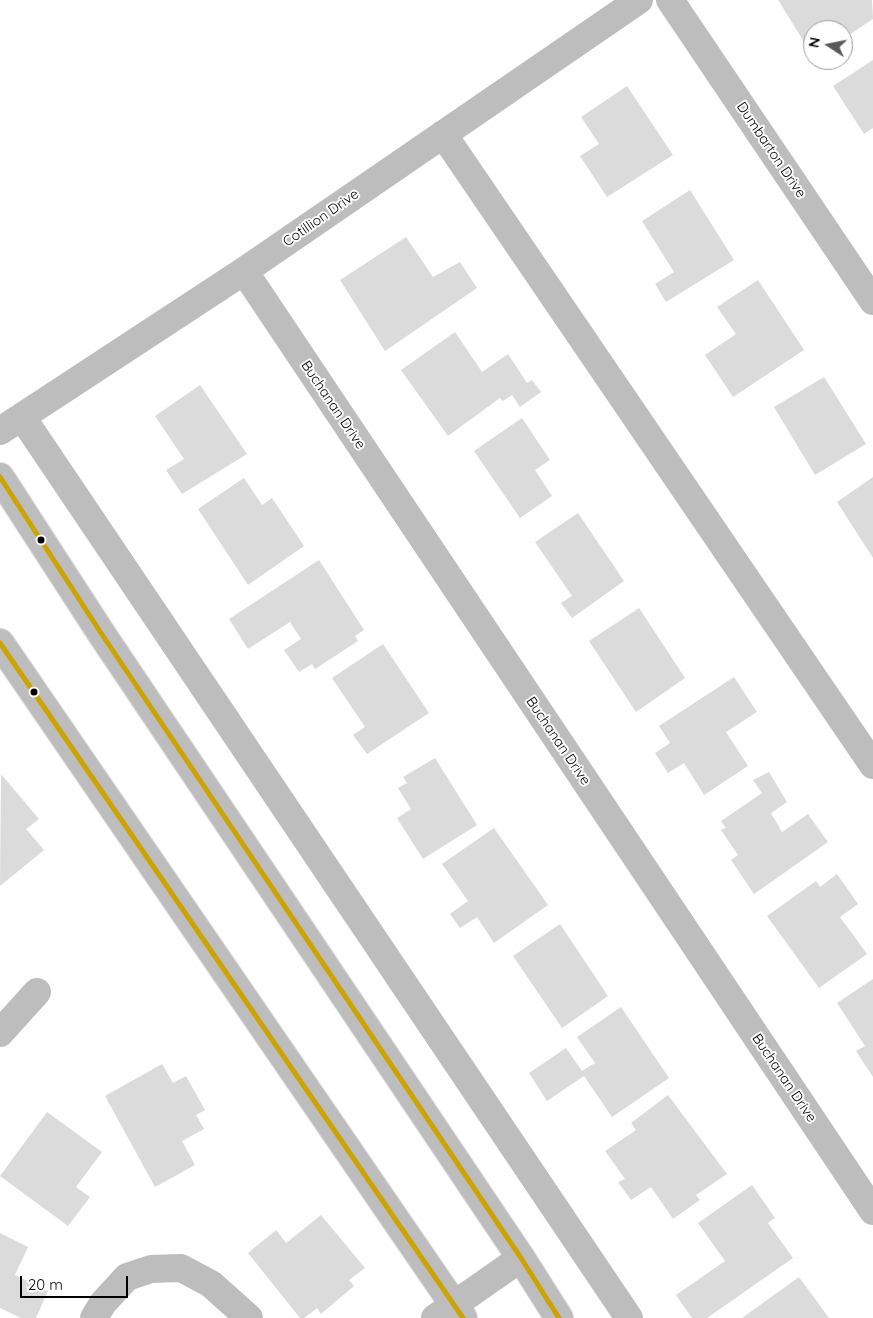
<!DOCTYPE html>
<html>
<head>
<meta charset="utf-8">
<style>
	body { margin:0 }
	#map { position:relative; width:873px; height:1318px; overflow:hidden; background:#fff; font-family:Quicksand,sans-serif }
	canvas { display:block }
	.north { position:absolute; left:803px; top:20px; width:50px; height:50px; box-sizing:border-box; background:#fff; border:1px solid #999; border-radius:50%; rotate:281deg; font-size:14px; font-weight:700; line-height:20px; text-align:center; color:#000 }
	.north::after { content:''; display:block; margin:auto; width:18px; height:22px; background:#595959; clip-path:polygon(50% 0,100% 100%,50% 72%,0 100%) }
	.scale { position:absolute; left:20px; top:1276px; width:108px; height:22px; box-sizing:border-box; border:2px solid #000; border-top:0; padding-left:6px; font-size:15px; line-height:18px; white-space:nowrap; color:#000; -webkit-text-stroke:4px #fff; paint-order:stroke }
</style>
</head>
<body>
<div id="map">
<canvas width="873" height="1318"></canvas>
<div class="north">N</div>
<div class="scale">20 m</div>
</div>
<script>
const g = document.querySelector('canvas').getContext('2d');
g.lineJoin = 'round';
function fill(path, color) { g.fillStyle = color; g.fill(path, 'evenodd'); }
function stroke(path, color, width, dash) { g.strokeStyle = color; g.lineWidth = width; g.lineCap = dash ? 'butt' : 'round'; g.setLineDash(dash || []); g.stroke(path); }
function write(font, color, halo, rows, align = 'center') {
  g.font = font + ' Quicksand,sans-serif'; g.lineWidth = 4; g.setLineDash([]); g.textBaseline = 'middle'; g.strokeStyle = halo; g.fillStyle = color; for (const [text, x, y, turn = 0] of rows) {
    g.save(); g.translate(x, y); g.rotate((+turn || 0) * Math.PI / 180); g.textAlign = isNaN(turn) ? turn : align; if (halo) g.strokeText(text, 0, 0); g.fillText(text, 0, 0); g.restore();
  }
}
fill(new Path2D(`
	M 778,0 L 872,0 L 873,19 L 843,39 L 843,30 L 813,30 L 813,56 Z
	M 873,60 L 873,128 L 864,134 L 833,86 Z
	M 627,86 L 673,155 L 607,197 L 580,156 L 599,144 L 581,117 Z
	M 690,190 L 734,260 L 666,302 L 655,284 L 674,272 L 642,221 Z
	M 406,237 L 433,277 L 460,262 L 477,288 L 385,351 L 340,280 Z
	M 758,280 L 804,350 L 733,397 L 705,355 L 736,334 L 717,307 Z
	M 455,332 L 482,372 L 508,354 L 527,383 L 532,380 L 541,392 L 520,407 L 512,395 L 503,401 L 500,398 L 448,436 L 401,370 Z
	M 824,377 L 866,444 L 815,475 L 774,407 Z
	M 200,385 L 247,454 L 182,494 L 166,470 L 184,459 L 155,416 Z
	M 522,418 L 550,460 L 535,470 L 552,496 L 520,518 L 474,451 Z
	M 873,477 L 873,558 L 837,502 Z
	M 244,478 L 262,505 L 272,498 L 304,546 L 248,585 L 198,509 Z
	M 578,513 L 624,581 L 572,618 L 561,603 L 572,596 L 535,542 Z
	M 319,560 L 364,630 L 355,636 L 358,641 L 315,669 L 312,664 L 299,672 L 284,650 L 301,639 L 290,622 L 248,649 L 229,619 Z
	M 639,608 L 685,678 L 636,712 L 589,641 Z
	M 383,644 L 429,713 L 367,754 L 353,735 L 365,727 L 332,678 Z
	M 734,677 L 757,712 L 726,732 L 748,766 L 704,795 L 684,763 L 668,773 L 655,753 L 670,743 L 659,726 Z
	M 435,758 L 477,825 L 423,859 L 397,818 L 411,809 L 398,788 L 407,783 L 403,777 Z
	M 769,772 L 787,802 L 771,813 L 782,832 L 808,814 L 828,842 L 754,894 L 731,860 L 738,855 L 721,830 L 726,828 L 721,821 L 762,793 L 753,780 Z
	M 1,774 L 39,819 L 26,829 L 44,850 L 0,886 Z
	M 494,828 L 548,905 L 494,943 L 477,917 L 460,928 L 450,914 L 468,901 L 442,864 Z
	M 837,874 L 858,904 L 840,917 L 867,954 L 819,988 L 767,916 L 816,881 L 820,887 Z
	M 560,924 L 608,996 L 562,1028 L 513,956 Z
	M 873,979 L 873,1077 L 856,1051 L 865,1046 L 837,1003 Z
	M 621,1007 L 669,1078 L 612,1117 L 584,1076 L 547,1101 L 529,1073 L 566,1048 L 582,1071 L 595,1063 L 577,1037 Z
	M 162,1064 L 173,1083 L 186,1076 L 205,1110 L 196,1115 L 204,1129 L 182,1141 L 195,1165 L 155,1187 L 105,1096 Z
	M 668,1095 L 727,1174 L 696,1195 L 700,1200 L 673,1219 L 651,1187 L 631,1200 L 618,1182 L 625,1179 L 605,1151 L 636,1130 L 631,1123 Z
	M 47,1112 L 102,1152 L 76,1187 L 90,1197 L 68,1226 L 0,1176 Z
	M 752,1185 L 775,1218 L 768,1223 L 793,1258 L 707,1318 L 692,1318 L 676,1295 L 725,1261 L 698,1223 Z
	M 321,1215 L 365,1268 L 349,1280 L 354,1286 L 321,1314 L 317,1308 L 304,1318 L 300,1318 L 248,1253 L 276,1230 L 286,1243 Z
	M 0,1233 L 28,1247 L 15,1275 L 48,1291 L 36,1318 L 21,1318 L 0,1308 Z
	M 799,1277 L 829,1318 L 742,1318 Z`), '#dbdbdb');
const major = new Path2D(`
	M 0,477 L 101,633 L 521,1258 L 559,1318
	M 0,643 L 463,1318`);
stroke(major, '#dbdbdb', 30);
stroke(new Path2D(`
	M 670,0 L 873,301
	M 443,134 L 873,765
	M 244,271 L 873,1211
	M 22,417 L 629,1318
	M 0,431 L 244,271 L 639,0
	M 0,1033 L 37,992
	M 94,1318 L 103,1303 L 127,1277 L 151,1269 L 181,1268 L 211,1284 L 249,1318
	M 435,1318 L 521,1258`), '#bdbdbd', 28);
stroke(major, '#bdbdbd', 28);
stroke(new Path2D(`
	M 0,477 L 101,633 L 521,1258 L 559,1318
	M 0,643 L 463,1318`), '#cca300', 5);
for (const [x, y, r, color] of [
	[41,540,4.5,"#000"],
	[34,692,4.5,"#000"]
]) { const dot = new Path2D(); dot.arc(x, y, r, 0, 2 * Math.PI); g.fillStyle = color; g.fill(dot); stroke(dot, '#fff', 2); }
write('14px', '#000', '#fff', [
	["Dumbarton Drive",771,150,56],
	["Cotillion Drive",321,218,-35],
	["Buchanan Drive",333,405,56],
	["Buchanan Drive",558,741,56],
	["Buchanan Drive",784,1078,56]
]);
</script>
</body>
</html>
